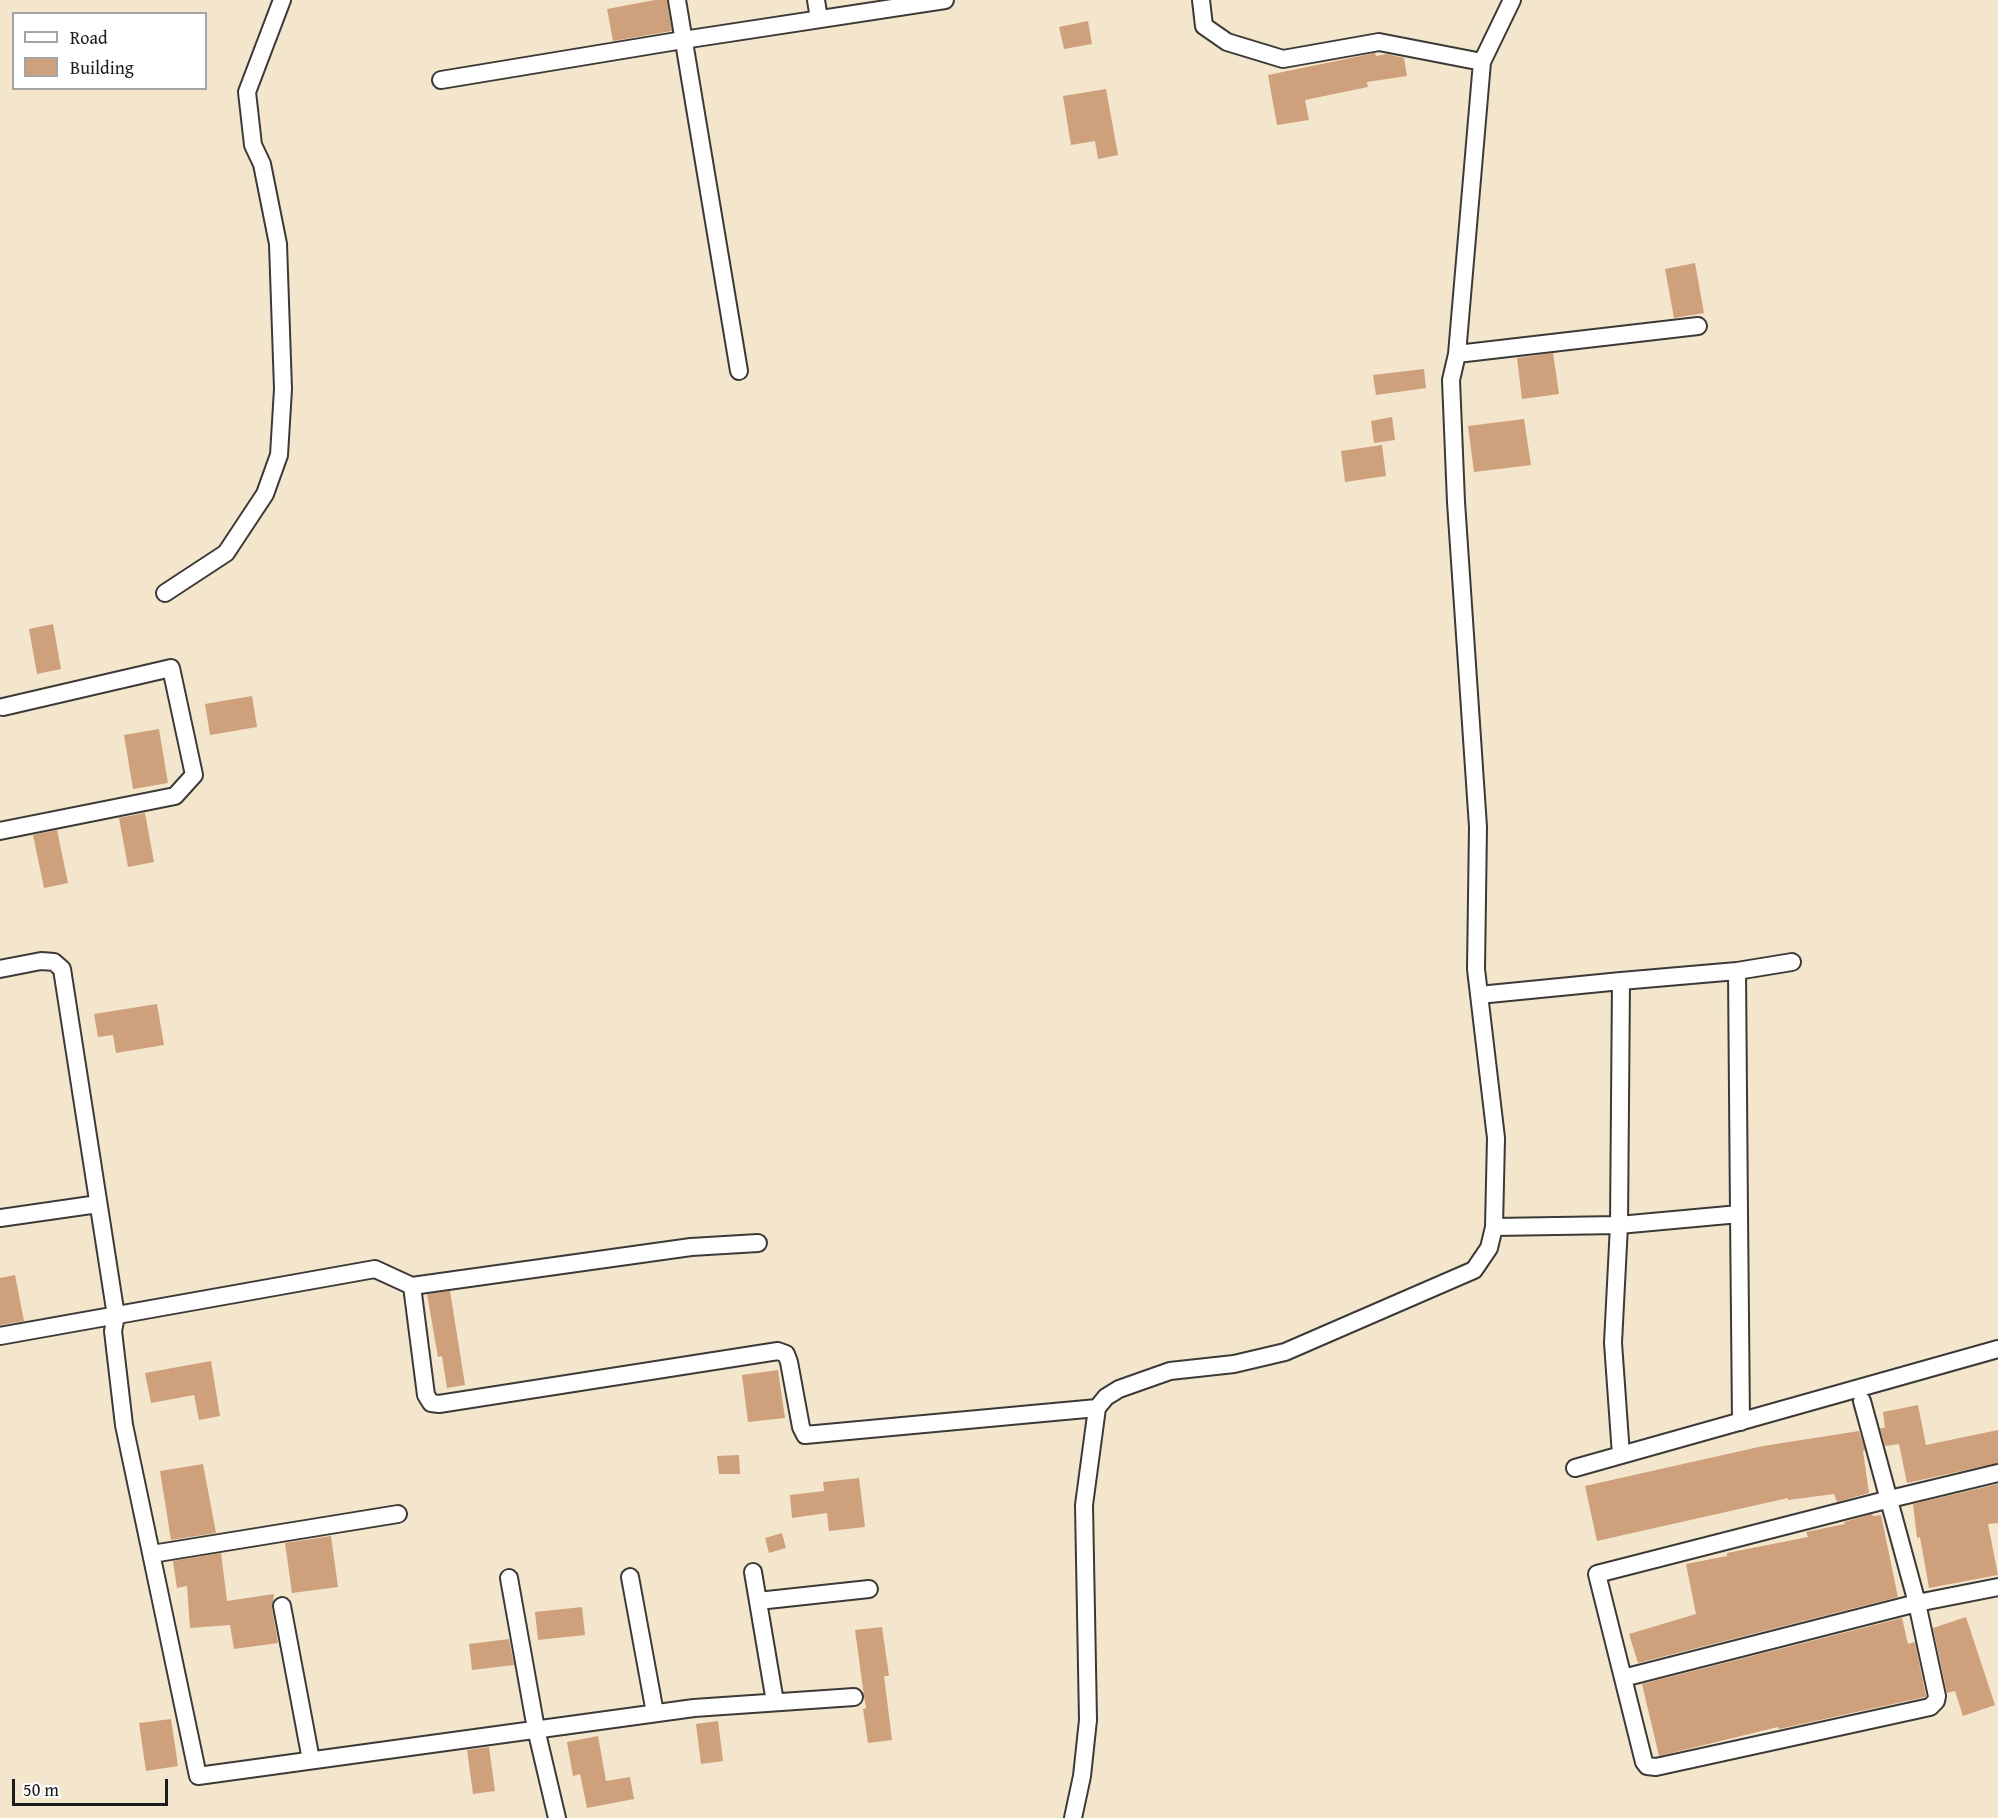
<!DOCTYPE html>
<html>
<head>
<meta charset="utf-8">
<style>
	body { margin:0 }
	#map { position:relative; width:1998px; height:1818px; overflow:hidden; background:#f3e6cd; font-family:"Gentium Book Plus",serif }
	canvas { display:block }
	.legend { position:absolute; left:12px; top:12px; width:195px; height:78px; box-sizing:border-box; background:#fff; border:2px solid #a4a4a4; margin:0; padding:8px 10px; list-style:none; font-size:18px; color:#1c1c1c }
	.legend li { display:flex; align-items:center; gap:12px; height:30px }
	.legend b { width:30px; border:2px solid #a4a4a4 }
	.scale { position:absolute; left:12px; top:1779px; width:156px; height:27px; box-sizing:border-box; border:3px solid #1c1c1c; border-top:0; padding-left:8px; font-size:18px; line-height:21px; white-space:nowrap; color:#1c1c1c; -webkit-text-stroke:4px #fff; paint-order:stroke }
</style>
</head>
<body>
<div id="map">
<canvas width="1998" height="1818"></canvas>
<ul class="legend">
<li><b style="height:8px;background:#fff"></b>Road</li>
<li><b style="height:16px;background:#cfa07c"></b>Building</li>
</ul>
<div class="scale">50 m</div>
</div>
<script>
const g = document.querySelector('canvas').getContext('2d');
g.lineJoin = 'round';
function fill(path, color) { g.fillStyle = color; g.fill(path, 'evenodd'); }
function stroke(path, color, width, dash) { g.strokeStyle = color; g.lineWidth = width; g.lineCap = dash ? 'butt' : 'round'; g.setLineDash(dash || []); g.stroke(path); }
fill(new Path2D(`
	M 655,0 L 667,0 L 672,31 L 613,41 L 607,9 Z
	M 1088,21 L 1092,44 L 1064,49 L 1059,27 Z
	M 1375,53 L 1376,56 L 1387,54 L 1404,58 L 1407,76 L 1367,82 L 1368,87 L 1305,100 L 1309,120 L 1277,125 L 1268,75 Z
	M 1106,89 L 1118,155 L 1098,159 L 1095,141 L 1071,145 L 1063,96 Z
	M 1695,263 L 1704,313 L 1674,318 L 1665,269 Z
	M 1553,353 L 1559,394 L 1522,399 L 1517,358 Z
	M 1424,369 L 1426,388 L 1376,395 L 1373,375 Z
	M 1392,417 L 1395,440 L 1374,443 L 1371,421 Z
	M 1524,419 L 1531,465 L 1474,472 L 1468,426 Z
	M 1382,445 L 1386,476 L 1345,482 L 1341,451 Z
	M 53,624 L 61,669 L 37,674 L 29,629 Z
	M 252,696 L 257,727 L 210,735 L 205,704 Z
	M 159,729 L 168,783 L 133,789 L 124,735 Z
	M 145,813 L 154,862 L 128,867 L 119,818 Z
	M 57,830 L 68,883 L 44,888 L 33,835 Z
	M 157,1004 L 164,1045 L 116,1053 L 113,1035 L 98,1037 L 94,1014 Z
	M 15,1275 L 24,1321 L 0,1325 L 0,1278 Z
	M 450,1291 L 465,1385 L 447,1388 L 442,1356 L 438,1357 L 427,1294 Z
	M 211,1361 L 220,1416 L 199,1420 L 194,1395 L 151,1403 L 145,1373 Z
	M 778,1370 L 785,1418 L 748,1422 L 742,1375 Z
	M 1918,1405 L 1926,1445 L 1998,1430 L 1998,1463 L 1907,1483 L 1899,1444 L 1885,1446 L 1880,1428 L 1885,1428 L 1883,1412 Z
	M 1859,1431 L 1865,1450 L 1863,1451 L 1869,1493 L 1837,1502 L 1834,1494 L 1788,1500 L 1788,1498 L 1597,1541 L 1585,1486 L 1763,1446 Z
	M 739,1455 L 740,1474 L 719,1474 L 717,1456 Z
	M 203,1464 L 216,1533 L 171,1540 L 160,1471 Z
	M 859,1478 L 865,1527 L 829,1531 L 827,1513 L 792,1518 L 790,1495 L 824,1491 L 823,1482 Z
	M 1998,1484 L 1998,1523 L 1988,1524 L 1998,1575 L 1929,1588 L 1920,1537 L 1917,1538 L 1913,1504 Z
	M 1872,1514 L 1873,1516 L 1881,1515 L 1898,1597 L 1638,1663 L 1629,1634 L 1696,1614 L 1686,1564 L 1727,1556 L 1727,1553 L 1808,1537 L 1806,1532 L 1845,1524 L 1844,1522 Z
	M 782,1533 L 786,1548 L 769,1553 L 765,1538 Z
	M 331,1536 L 338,1587 L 292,1593 L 285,1543 Z
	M 221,1553 L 227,1601 L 274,1594 L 272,1608 L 278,1643 L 234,1649 L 230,1625 L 190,1628 L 187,1586 L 177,1588 L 173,1561 Z
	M 582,1607 L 585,1635 L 538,1640 L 535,1612 Z
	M 1966,1617 L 1995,1705 L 1963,1716 L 1955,1691 L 1947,1693 L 1933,1628 Z
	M 1902,1618 L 1908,1644 L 1915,1642 L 1926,1696 L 1925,1697 L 1779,1729 L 1778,1727 L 1659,1756 L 1642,1684 Z
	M 882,1627 L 889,1676 L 884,1676 L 892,1740 L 868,1743 L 863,1709 L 866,1708 L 864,1696 L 855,1630 Z
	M 509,1639 L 514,1665 L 472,1670 L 469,1644 Z
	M 171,1719 L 178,1766 L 146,1771 L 139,1723 Z
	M 718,1721 L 723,1761 L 701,1764 L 696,1724 Z
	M 598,1736 L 606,1781 L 630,1777 L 634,1799 L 587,1808 L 580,1774 L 573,1776 L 567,1742 Z
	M 489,1747 L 495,1791 L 473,1794 L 467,1750 Z`), '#cfa07c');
const street = new Path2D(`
	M 677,0 L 739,371
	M 816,0 L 819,19
	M 1201,0 L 1204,26 L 1227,42 L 1283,59 L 1379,42 L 1482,62
	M 441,80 L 683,40 L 945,0
	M 1457,354 L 1698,326
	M 165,593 L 226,553 L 265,494 L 279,455 L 283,389 L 278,244 L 262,164 L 253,145 L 247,92 L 282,0
	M 0,831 L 175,796 L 194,775 L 171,668 L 3,707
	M 0,969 L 41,961 L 54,962 L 62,969 L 116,1316 L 113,1331 L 124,1425 L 198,1776 L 694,1708 L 854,1697
	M 1737,971 L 1739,1214
	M 1621,981 L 1737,971 L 1792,962
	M 1479,995 L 1621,981 L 1619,1225 L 1613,1343 L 1621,1455
	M 0,1218 L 98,1204
	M 1494,1227 L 1619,1225 L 1739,1214 L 1741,1422
	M 412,1286 L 426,1395 L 431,1403 L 439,1404 L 778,1351 L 786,1354 L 789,1362 L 801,1427 L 805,1435 L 1097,1408
	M 0,1336 L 375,1269 L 412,1286 L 691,1247 L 758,1243
	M 1862,1401 L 1917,1603 L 1998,1587
	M 1575,1468 L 1998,1349
	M 152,1554 L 398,1514
	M 753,1572 L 775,1702
	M 630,1577 L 655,1713
	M 509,1578 L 536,1729 L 557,1818
	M 758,1601 L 869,1589
	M 282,1606 L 311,1760
	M 1623,1678 L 1917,1603 L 1937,1696 L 1936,1701 L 1930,1707 L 1656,1767 L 1647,1766 L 1644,1762 L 1597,1574 L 1890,1499 L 1998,1473
	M 1073,1818 L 1082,1776 L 1088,1720 L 1084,1505 L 1097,1408 L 1106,1397 L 1119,1389 L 1170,1371 L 1234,1364 L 1285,1352 L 1474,1270 L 1489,1248 L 1494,1227 L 1496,1138 L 1476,969 L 1478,827 L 1456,502 L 1451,380 L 1457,354 L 1482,62 L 1512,0`);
stroke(street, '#3c3a37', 20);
stroke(street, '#fff', 16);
</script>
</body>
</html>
